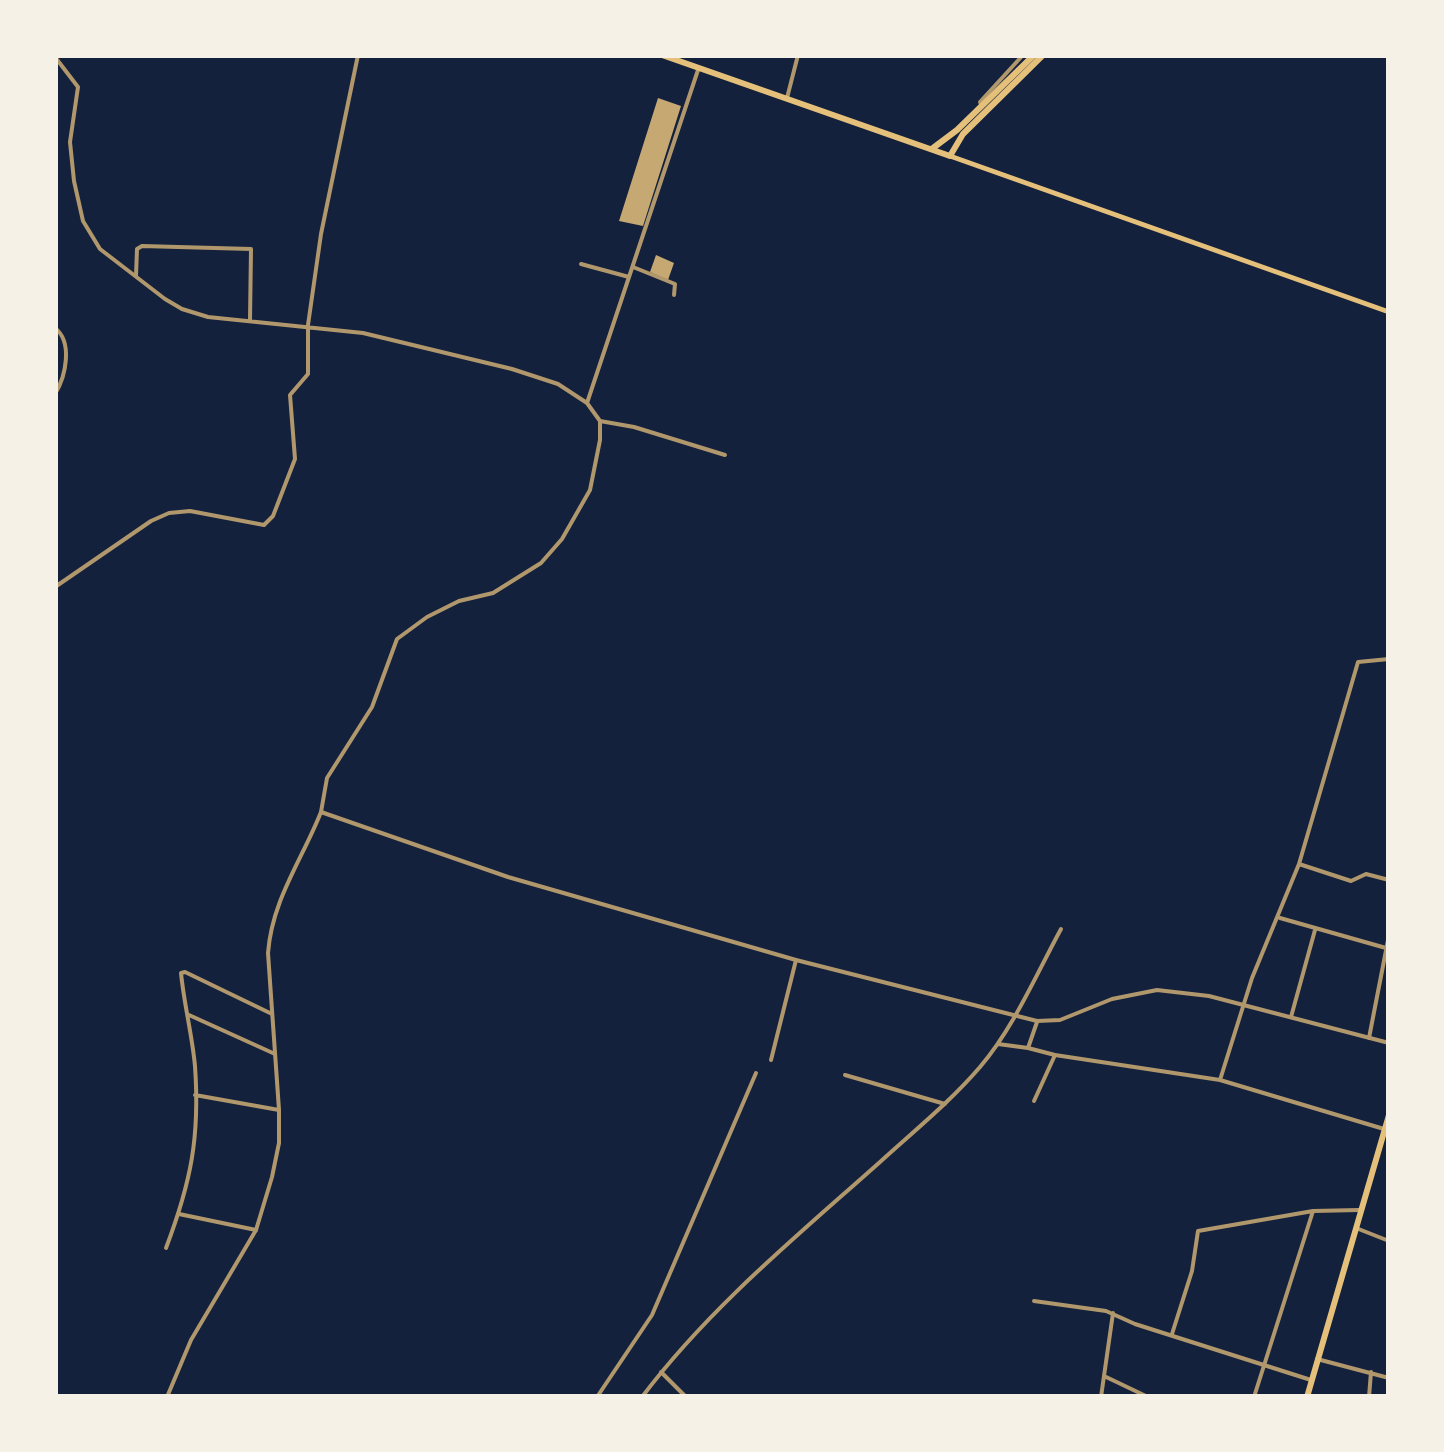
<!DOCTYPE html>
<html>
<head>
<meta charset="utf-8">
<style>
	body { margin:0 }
	#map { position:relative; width:1444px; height:1452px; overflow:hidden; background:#14213d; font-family:"PT Sans",sans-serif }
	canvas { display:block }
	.frame { position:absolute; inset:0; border:58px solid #f6f1e7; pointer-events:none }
</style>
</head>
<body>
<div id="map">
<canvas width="1444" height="1452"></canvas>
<div class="frame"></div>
</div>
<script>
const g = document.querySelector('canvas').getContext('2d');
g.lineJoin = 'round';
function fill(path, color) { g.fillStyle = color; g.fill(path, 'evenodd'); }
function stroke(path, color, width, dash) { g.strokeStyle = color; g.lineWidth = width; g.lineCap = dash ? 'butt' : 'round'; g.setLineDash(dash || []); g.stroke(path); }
fill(new Path2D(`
	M 658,98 L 681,106 L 643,226 L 619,221 Z
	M 656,255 L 674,263 L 668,280 L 650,272 Z`), '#c6a872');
stroke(new Path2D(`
	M 55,57 L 78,87 L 70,142 L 74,181 L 83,221 L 100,249 L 165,299 L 182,309 L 208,317 L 363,333 L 512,369 L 558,384 L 587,403 L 600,421 L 600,440 L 590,490 L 562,539 L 541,563 L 493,593 L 459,601 L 427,617 L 397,639 L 372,707 L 327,778 L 321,812
	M 982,107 L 980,102 L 1023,55
	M 581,264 L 629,277
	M 633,267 L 675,284 L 674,295
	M 136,276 L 137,249 L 142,246 L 251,249 L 250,320
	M 55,328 C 73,342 66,376 55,394
	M 587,403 L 698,70
	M 600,421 L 634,427 L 725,455
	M 55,587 L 151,521 L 169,513 L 190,511 L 264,525 L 273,516 L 295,459 L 290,395 L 308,374 L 308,325 L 321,234 L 358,55
	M 1299,864 L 1358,662 L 1389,659
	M 1280,918 L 1386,948
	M 189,1015 L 275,1054
	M 1291,1017 L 1315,930
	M 1037,1022 L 1028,1048 L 1055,1055
	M 1369,1038 L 1389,935
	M 998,1044 L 1028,1048
	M 771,1060 L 796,960
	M 845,1075 L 945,1104
	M 195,1095 L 279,1110
	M 1034,1101 L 1055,1055 L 1220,1080
	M 1384,1129 L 1220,1080 L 1252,978 L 1299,864 L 1351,881 L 1366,874 L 1389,880
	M 179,1214 L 256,1230
	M 1356,1228 L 1389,1241
	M 166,1248 C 191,1182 200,1137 195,1066 C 192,1034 184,1004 181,973 L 185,972 L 272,1014
	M 1034,1301 L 1106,1311 L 1135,1324 L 1311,1380
	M 1172,1334 L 1192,1271 L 1198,1231 L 1313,1211 L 1359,1210
	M 1317,1359 L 1389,1378
	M 661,1372 L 686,1397
	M 1104,1376 L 1148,1397
	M 597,1397 L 652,1315 L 756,1073
	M 642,1397 C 709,1308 797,1236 880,1162 C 914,1131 950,1102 980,1067 C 1014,1027 1036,975 1061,929
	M 1101,1397 L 1113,1313
	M 1254,1397 L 1313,1211
	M 1369,1397 L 1371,1372`), '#b1986c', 4);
stroke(new Path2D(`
	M 787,98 L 798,55
	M 167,1397 L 191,1340 L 256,1230 L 272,1177 L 279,1143 L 279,1110 L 268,953 C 272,900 302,860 321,812 L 508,877 L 796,960 L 1037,1021 L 1060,1020 L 1112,999 L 1157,990 L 1209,996 L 1389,1043`), '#b1986c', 4);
stroke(new Path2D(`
	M 950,156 L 1389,312`), '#e5c07b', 5);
stroke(new Path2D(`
	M 662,55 L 950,156 L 963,134 L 1043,55
	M 933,148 L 957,130 L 1034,55
	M 1307,1397 L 1389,1115`), '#e5c07b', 6);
</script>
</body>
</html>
